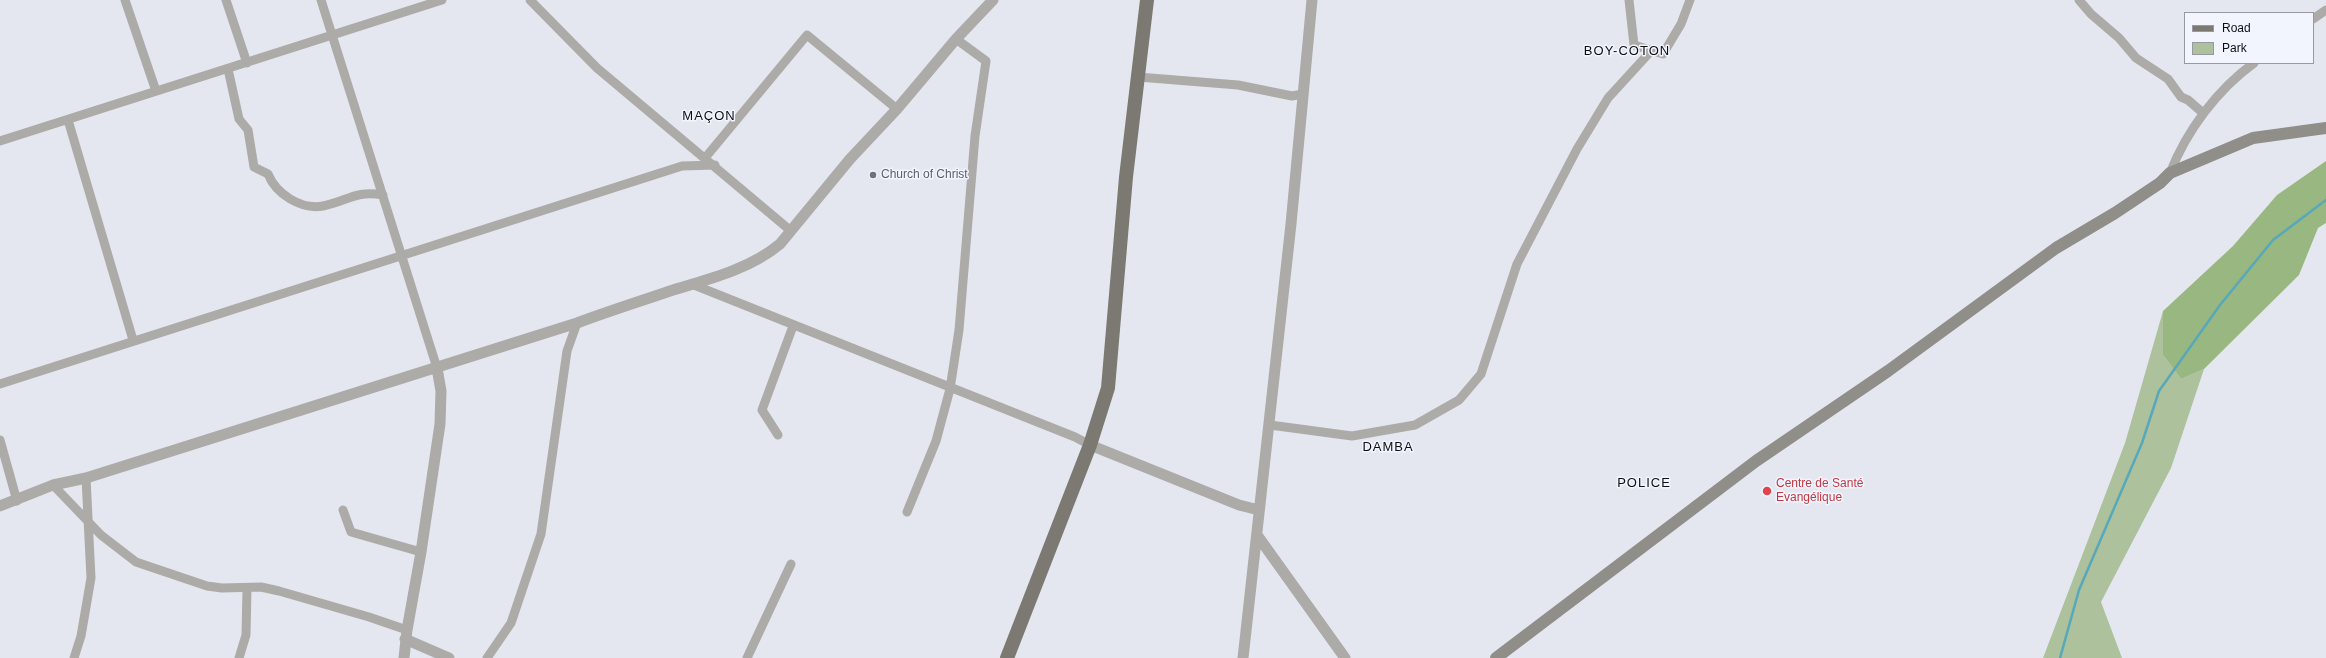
<!DOCTYPE html>
<html>
<head>
<meta charset="utf-8">
<style>
	body { margin:0 }
	#map { position:relative; width:2326px; height:658px; overflow:hidden; background:#e5e7f0; font-family:Arial,sans-serif }
	canvas { display:block }
	.legend { position:absolute; left:2184px; top:12px; width:130px; height:52px; box-sizing:border-box; background:#f2f4fe; border:1px solid #9798a0; margin:0; padding:5px 7px; list-style:none; font-size:12px; color:#0e0f12 }
	.legend li { display:flex; align-items:center; gap:8px; height:20px }
	.legend b { width:20px; border:1px solid #9798a0 }
</style>
</head>
<body>
<div id="map">
<canvas width="2326" height="658"></canvas>
<ul class="legend">
<li><b style="height:5px;background:#7c7972"></b>Road</li>
<li><b style="height:11px;background:#acc19c"></b>Park</li>
</ul>
</div>
<script>
const g = document.querySelector('canvas').getContext('2d');
g.lineJoin = 'round';
function fill(path, color) { g.fillStyle = color; g.fill(path, 'evenodd'); }
function stroke(path, color, width, dash) { g.strokeStyle = color; g.lineWidth = width; g.lineCap = dash ? 'butt' : 'round'; g.setLineDash(dash || []); g.stroke(path); }
function write(font, color, halo, rows, align = 'center') {
  g.font = font + ' Arial,sans-serif'; g.lineWidth = 3; g.setLineDash([]); g.textBaseline = 'middle'; g.strokeStyle = halo; g.fillStyle = color; for (const [text, x, y, turn = 0] of rows) {
    g.save(); g.translate(x, y); g.rotate((+turn || 0) * Math.PI / 180); g.textAlign = isNaN(turn) ? turn : align; if (halo) g.strokeText(text, 0, 0); g.fillText(text, 0, 0); g.restore();
  }
}
fill(new Path2D(`
	M 2163,311 L 2163,355 L 2181,379 L 2204,369 L 2171,468 L 2101,602 L 2122,658 L 2043,658 L 2125,443 Z`), '#acc19c');
fill(new Path2D(`
	M 2326,161 L 2326,223 L 2318,228 L 2299,275 L 2204,369 L 2181,379 L 2163,355 L 2163,311 L 2233,246 L 2277,195 Z`), '#99b780');
stroke(new Path2D(`
	M 2060,658 L 2079,590 L 2142,443 L 2159,391 L 2220,305 L 2273,240 L 2326,200`), '#57a8bb', 2.5);
stroke(new Path2D(`
	M 125,0 L 156,91
	M 226,0 L 247,63
	M 321,0 L 437,368
	M 530,0 L 597,68 L 791,231
	M 1629,0 L 1634,45 L 1663,54 L 1681,24 L 1690,0
	M 2079,0 L 2091,14 L 2119,38 L 2136,58 L 2168,79 L 2181,97 L 2188,100 L 2203,113
	M 2313,19 L 2326,10
	M 228,69 L 239,119 L 248,130 L 254,167 L 268,174 C 276,194 301,210 323,206 C 348,201 355,190 383,195
	M 1138,77 L 1238,85 L 1292,96 L 1303,94
	M 68,120 L 133,340
	M 0,141 L 442,0
	M 705,158 L 807,35 L 897,109
	M 2170,173 C 2187,130 2217,90 2254,63
	M 694,285 L 1075,437 L 1090,445
	M 0,384 L 682,166 L 715,165
	M 1270,425 L 1352,436 L 1415,425 L 1459,400 L 1481,374 L 1517,264 L 1577,149 L 1608,98 L 1651,51
	M 778,435 L 762,410 L 793,326
	M 0,440 L 17,501
	M 53,485 L 101,535 L 136,562 L 207,586 L 222,588 L 261,587 L 279,591 L 369,617 L 407,630
	M 343,510 L 351,532 L 421,552
	M 907,512 L 936,441 L 950,389 L 959,330 L 975,136 L 986,61 L 956,39
	M 74,658 L 81,636 L 91,578 L 86,478
	M 239,658 L 246,635 L 247,588
	M 487,658 L 511,623 L 541,534 L 567,351 L 577,323
	M 747,658 L 791,564`), '#adaba8', 9);
stroke(new Path2D(`
	M 1090,445 L 1239,505 L 1259,510
	M 0,506 L 53,485 L 86,478 L 577,323 C 609,311 641,301 673,290 C 710,279 750,269 780,244 L 850,159 L 897,109 L 956,39 L 993,0
	M 1257,535 L 1345,658
	M 405,639 L 449,658
	M 404,658 L 407,630 L 421,552 L 440,424 L 441,391 L 437,368
	M 1243,658 L 1291,224 L 1312,0`), '#adaba8', 11);
stroke(new Path2D(`
	M 1496,658 L 1756,461 L 1888,371 L 2056,248 L 2115,213 L 2160,183 L 2170,173 L 2253,138 L 2326,128`), '#908e89', 12);
stroke(new Path2D(`
	M 1007,658 L 1090,445 L 1108,388 L 1126,177 L 1147,0`), '#7c7972', 14);
for (const [x, y, r, color] of [
	[873,175,4,"#6b7280"],
	[1767,491,5,"#e0444e"]
]) { const dot = new Path2D(); dot.arc(x, y, r, 0, 2 * Math.PI); g.fillStyle = color; g.fill(dot); stroke(dot, '#f2f4fe', 1.5); }
write('12px', '#5b616d', '#f2f4fe', [
	["Church of Christ",881,175]
], 'left');
write('12px', '#be3a42', '#f2f4fe', [
	["Centre de Santé",1776,484],
	["Evangélique",1776,498]
], 'left');
g.letterSpacing = '1px';
write('13px', '#0e0f12', '#f2f4fe', [
	["BOY-COTON",1627,51],
	["MAÇON",709,116],
	["DAMBA",1388,447],
	["POLICE",1644,483]
]);
g.letterSpacing = '0px';
</script>
</body>
</html>
